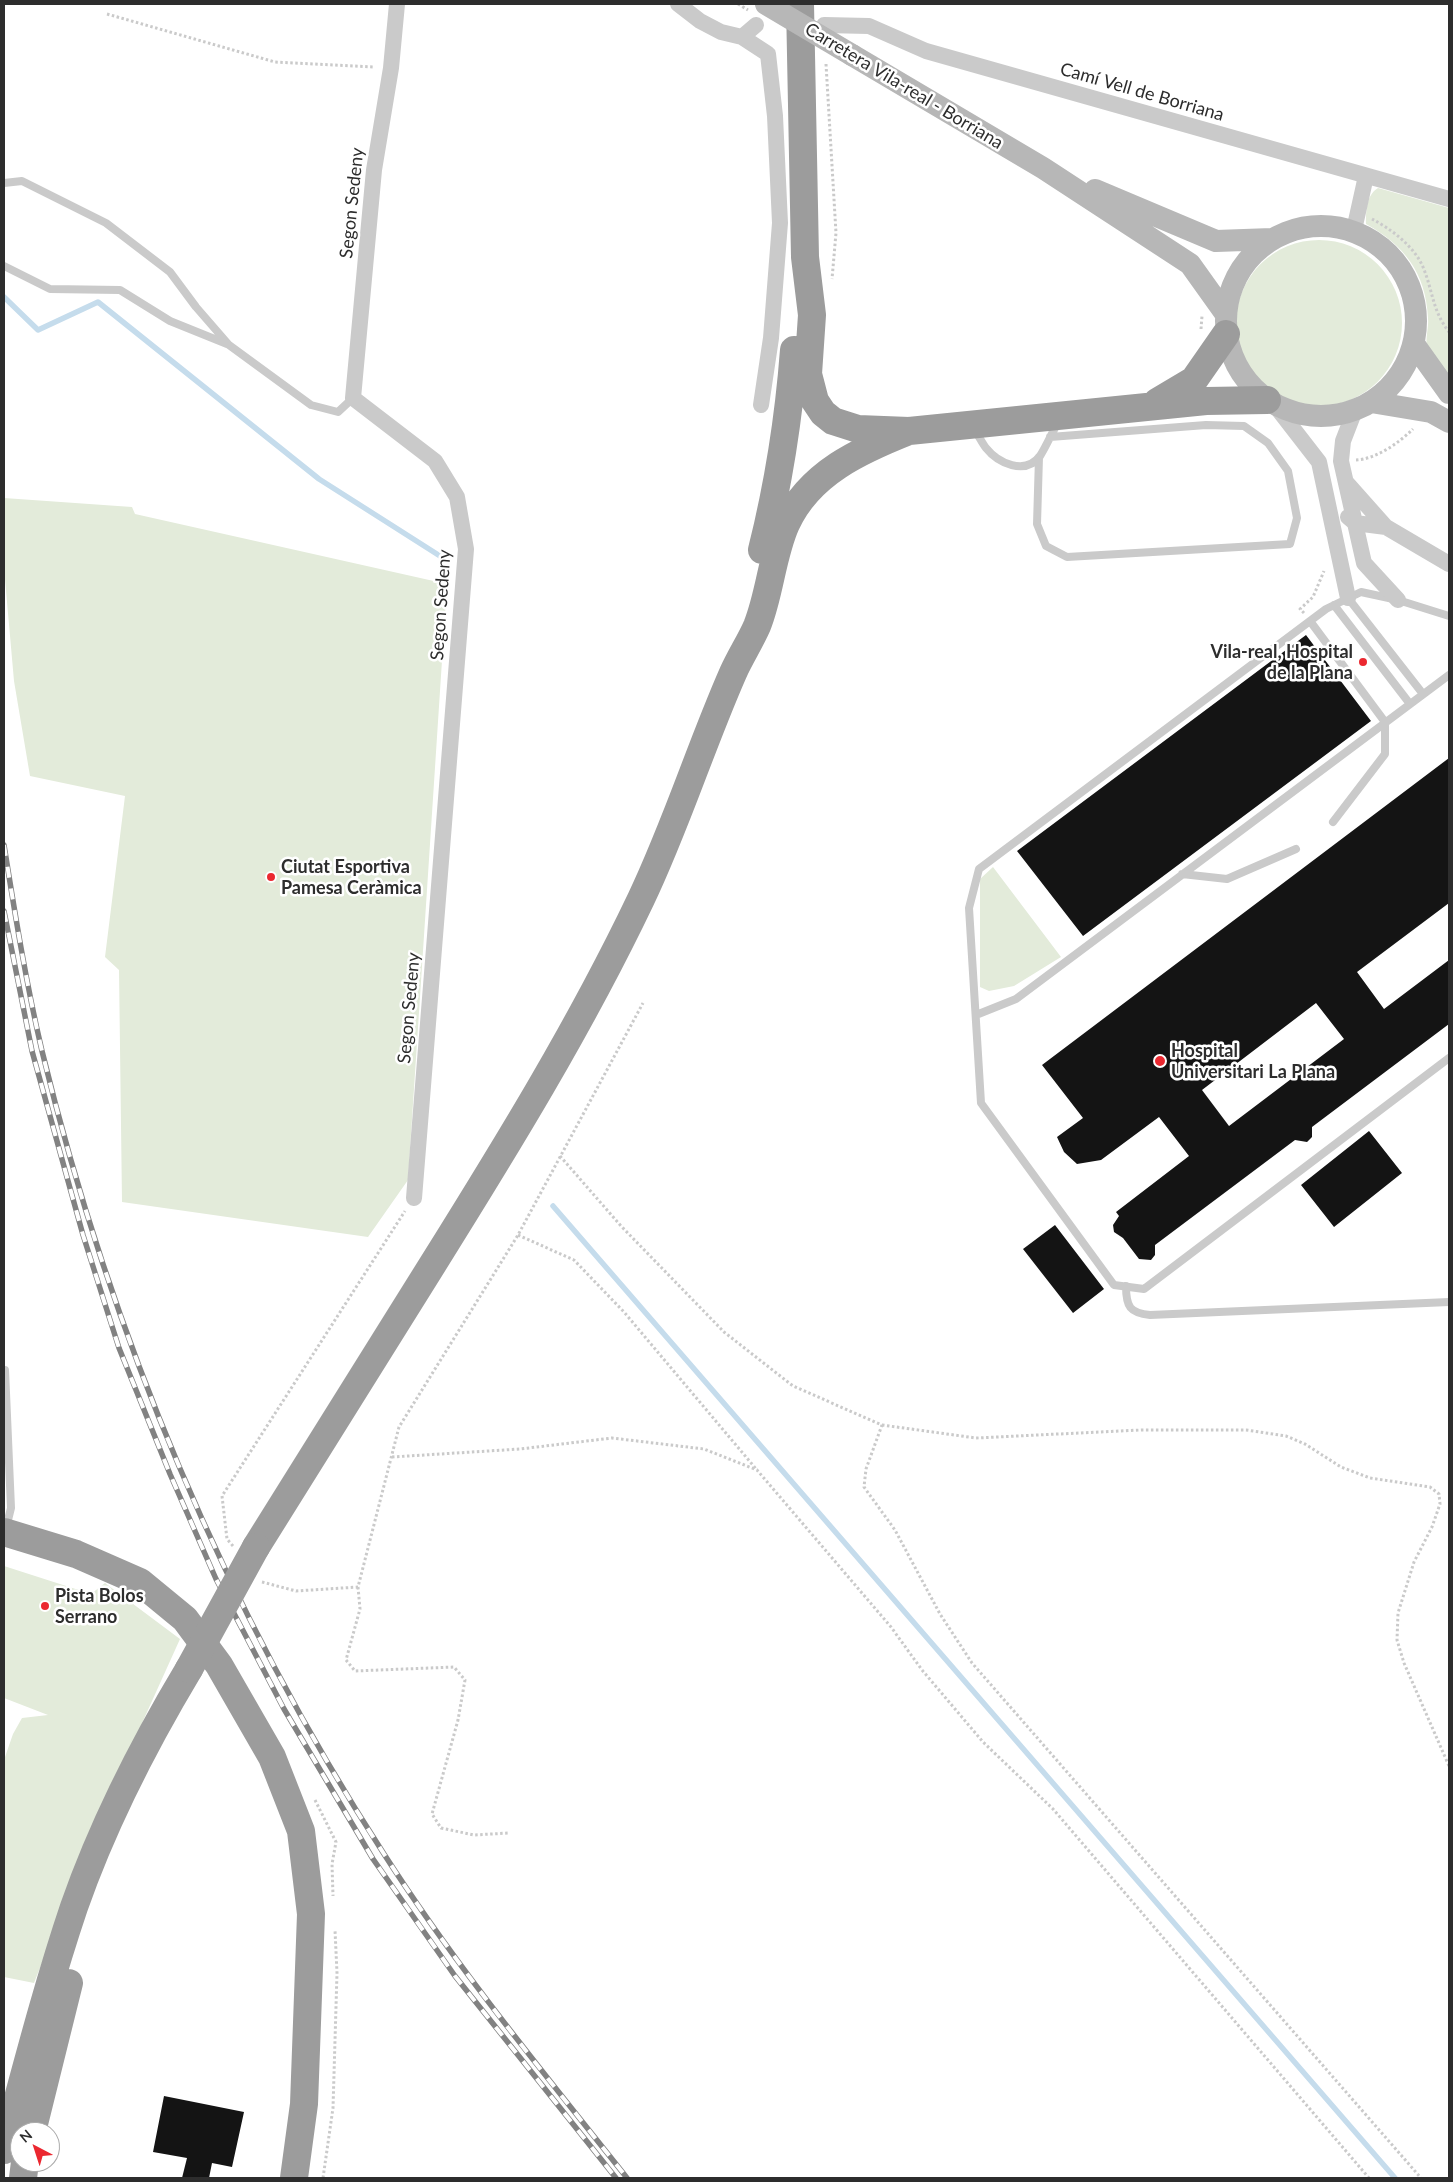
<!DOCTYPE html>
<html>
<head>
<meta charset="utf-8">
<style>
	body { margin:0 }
	#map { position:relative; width:1453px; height:2182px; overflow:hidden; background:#fff; font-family:Lato,sans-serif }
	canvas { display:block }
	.frame { position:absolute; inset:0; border:5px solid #2d2d2d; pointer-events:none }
	.north { position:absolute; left:10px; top:2122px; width:50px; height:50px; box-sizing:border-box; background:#fff; border:1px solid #ababab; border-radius:50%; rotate:320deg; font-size:14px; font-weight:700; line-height:20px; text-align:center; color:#2d2d2d }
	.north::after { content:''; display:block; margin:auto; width:18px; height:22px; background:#eb2830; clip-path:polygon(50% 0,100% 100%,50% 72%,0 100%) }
</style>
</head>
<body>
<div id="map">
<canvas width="1453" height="2182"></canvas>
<div class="frame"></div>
<div class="north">N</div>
</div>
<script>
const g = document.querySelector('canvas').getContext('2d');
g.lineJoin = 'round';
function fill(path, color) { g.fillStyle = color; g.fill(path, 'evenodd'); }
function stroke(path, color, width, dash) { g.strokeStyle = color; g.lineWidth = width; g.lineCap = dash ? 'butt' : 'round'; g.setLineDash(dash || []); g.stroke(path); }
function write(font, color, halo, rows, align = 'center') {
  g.font = font + ' Lato,sans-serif'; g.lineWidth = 5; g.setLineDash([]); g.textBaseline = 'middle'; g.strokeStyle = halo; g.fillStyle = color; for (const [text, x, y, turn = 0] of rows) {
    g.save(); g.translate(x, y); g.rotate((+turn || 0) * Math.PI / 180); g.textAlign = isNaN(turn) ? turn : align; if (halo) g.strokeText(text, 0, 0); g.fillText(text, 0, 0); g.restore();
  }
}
fill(new Path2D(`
	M 1378,188 L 1449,208 L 1449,384 C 1443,375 1430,359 1427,348 C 1425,339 1429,327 1428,318 C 1426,273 1404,245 1366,224 C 1366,212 1366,195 1378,188 Z
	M1236 323a83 83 0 1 1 166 0a83 83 0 1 1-166 0Z
	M 4,498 L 132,507 L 135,514 L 447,584 L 408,1180 L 368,1237 L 122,1202 L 119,970 L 105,957 L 125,796 L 30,776 L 14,681 L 4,568 Z
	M 993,867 L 1061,957 L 1014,986 L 989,991 L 980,987 L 980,879 Z
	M 4,1566 L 91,1594 L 105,1583 L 180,1639 L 96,1825 L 34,1983 L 4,1977 L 4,1760 L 13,1734 L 22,1718 L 48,1715 L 4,1698 Z`), '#e3ebda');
stroke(new Path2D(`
	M 4,297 L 38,330 L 98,302 L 319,479 L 440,556
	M 553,1206 L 1395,2178`), '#c5dcec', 5.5);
fill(new Path2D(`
	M 1306,635 L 1371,721 L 1083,936 L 1017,851 Z
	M 1449,758 L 1449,903 L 1357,972 L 1384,1009 L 1449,960 L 1449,1024 L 1312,1127 L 1312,1137 L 1307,1142 L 1295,1140 L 1155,1245 L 1155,1255 L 1151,1260 L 1139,1259 L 1123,1238 L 1114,1232 L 1113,1225 L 1119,1216 L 1116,1212 L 1189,1156 L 1159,1117 L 1101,1160 L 1077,1164 L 1064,1152 L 1057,1137 L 1083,1118 L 1042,1065 ZM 1316,1003 L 1344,1039 L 1229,1126 L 1202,1090 Z
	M 1369,1131 L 1402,1173 L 1334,1227 L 1301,1185 Z
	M 1055,1225 L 1104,1289 L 1073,1313 L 1023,1249 Z
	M 164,2096 L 244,2112 L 232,2167 L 212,2163 L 209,2178 L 182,2178 L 187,2158 L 153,2152 Z`), '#141414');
stroke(new Path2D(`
	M 107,14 L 275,62 L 374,67
	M 826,64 L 836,233 L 832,279
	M 1372,219 C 1391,229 1414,246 1423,267 C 1433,291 1432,310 1449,332
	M 1201,329 L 1202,316
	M 1356,460 C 1376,459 1399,443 1413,429
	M 1304,613 L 1300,609 L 1313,597 L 1324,571
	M 560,1156 L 621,1226 L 724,1332 L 793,1386 L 882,1425 L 866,1469 L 864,1487 L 895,1530 L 940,1614 L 972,1663 L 1421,2178
	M 518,1235 L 574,1260 L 624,1312 L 757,1470
	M 882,1425 L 976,1438 L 1141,1430 L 1246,1430 L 1286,1436 L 1305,1444 L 1341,1467 L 1370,1478 L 1430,1487 L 1439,1494 L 1440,1504 L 1432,1527 L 1414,1562 L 1398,1613 L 1397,1640 L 1404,1663 L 1449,1766
	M 392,1457 L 520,1449 L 612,1438 L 704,1449 L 757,1470 L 891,1627 L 922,1670 L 983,1742 L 1053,1809 L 1369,2178
	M 233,1546 L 227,1539 L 222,1496 L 405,1211
	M 262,1582 L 296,1591 L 358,1587 L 399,1427 L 518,1235 L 643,1003
	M 358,1587 L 360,1609 L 346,1660 L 355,1671 L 454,1667 L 465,1680 L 458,1720 L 432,1814 L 441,1828 L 474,1835 L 509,1833
	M 315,1800 L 336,1842 L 332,1864 L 333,1896
	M 323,2178 L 333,2108 L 337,1973 L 335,1930`), '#cacaca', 3, [2.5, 2.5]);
stroke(new Path2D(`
	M 4,183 L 22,181 L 106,223 L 170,272 L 196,307 L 229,345 L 311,405 L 338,412 L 353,398
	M 4,266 L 50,289 L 120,290 L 170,321 L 227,344
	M 975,431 C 979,436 982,443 986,448 C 998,463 1025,476 1040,456 C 1047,445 1052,432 1059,421
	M 1039,457 L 1037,524 L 1046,546 L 1067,557 L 1290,544 L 1297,518 L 1288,471 L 1268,443 L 1244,426 L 1206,425 L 1050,437
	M 1348,598 L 1423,694
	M 1334,605 L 1410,704
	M 1449,616 L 1398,600 L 1361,592 L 1326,609 L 979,869 L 969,908 L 981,1103 L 1114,1285 L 1144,1289 L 1449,1058
	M 1310,621 L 1385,722 L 1385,754 L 1333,822
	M 1182,874 L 1227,879 L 1296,849
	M 976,1015 L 1016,999 L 1449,675
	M 1126,1286 C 1126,1307 1130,1313 1150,1315 L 1449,1302
	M 4,1370 L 5,1370 L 11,1508 L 6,1528`), '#cacaca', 8);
stroke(new Path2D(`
	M 397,4 L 391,68 L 374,170 L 353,398 L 435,461 L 457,497 L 466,549 L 414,1198
	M 678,4 L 700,21 L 721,32 L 742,37 L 768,54 L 775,116 L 780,223 L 771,338 L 761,405
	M 824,25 L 869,26 L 926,51 L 1449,199
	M 742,37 L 756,25
	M 1354,230 L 1366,176
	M 1274,404 L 1319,462 L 1348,598
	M 1355,410 L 1343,441 L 1341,461 L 1364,563 L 1398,600
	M 1346,482 L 1386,527 L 1355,523 L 1348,517
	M 1386,527 L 1449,564`), '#cacaca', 16);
stroke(new Path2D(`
	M 852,55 L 1043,168 L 1190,264 L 1225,313
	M 1095,190 L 1216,241 L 1272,239
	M1226 321a95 95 0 1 1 190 0a95 95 0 1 1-190 0Z
	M 1414,344 L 1449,393
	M 1371,402 L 1431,412 L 1449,422`), '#b7b7b7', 22);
stroke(new Path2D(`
	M 800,4 L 805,257 L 812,315 L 808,374 L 815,401 L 823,413 L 833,421 L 858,429 L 909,431 L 1206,401 L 1267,400
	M 1157,402 L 1194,380 L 1226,334
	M 762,550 C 778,486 789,416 794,350
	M 4,1532 L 76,1554 L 140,1582 L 185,1619 L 219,1665 L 272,1757 L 301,1831 L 311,1914 L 304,2104 L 294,2178
	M 256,1547 C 314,1454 373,1360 431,1267 C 506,1147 580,1027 641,899 C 676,826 700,748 733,673 C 740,657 750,642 757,626 C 770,594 772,555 786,524 C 809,473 861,450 909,431
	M 32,2132 L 69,1983
	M 4,2150 C 26,2069 47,1987 74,1907 C 103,1824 144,1744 189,1669
	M 23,2178 L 25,2162`), '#9c9c9c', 28);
const rail = new Path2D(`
	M 4,845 C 15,914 26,983 42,1051 C 111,1335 225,1608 384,1854 C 457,1968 543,2072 627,2178
	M 4,911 L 32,1051 L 83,1235 L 119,1348 L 170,1474 L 216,1579 L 284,1709 L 373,1859 L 455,1976 L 616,2178`);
stroke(rail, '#828282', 5.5);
stroke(rail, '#fff', 4, [11]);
stroke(new Path2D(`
	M 738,4 L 748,10`), '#cacaca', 3, [2.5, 2.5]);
stroke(new Path2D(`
	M 766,4 L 852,55`), '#b7b7b7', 22);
stroke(new Path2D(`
	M 189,1669 L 256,1547`), '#9c9c9c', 28);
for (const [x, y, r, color] of [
	[1363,662,5,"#eb2830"],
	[271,877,5,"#eb2830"],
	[1160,1061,6,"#eb2830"],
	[45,1606,5,"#eb2830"]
]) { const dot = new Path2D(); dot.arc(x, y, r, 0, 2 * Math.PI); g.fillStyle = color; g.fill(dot); stroke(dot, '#fff', 2); }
write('18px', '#2d2d2d', '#fff', [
	["Carretera Vila-real - Borriana",904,86,31],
	["Camí Vell de Borriana",1142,92,16],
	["Segon Sedeny",352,203,-84],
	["Segon Sedeny",441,605,-86],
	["Segon Sedeny",409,1008,-85]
]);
write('bold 18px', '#2d2d2d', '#fff', [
	["Vila-real, Hospital",1353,652,"right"],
	["de la Plana",1353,673,"right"],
	["Ciutat Esportiva",281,867],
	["Pamesa Ceràmica",281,888],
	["Hospital",1171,1051],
	["Universitari La Plana",1171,1072],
	["Pista Bolos",55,1596],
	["Serrano",55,1617]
], 'left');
</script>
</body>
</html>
